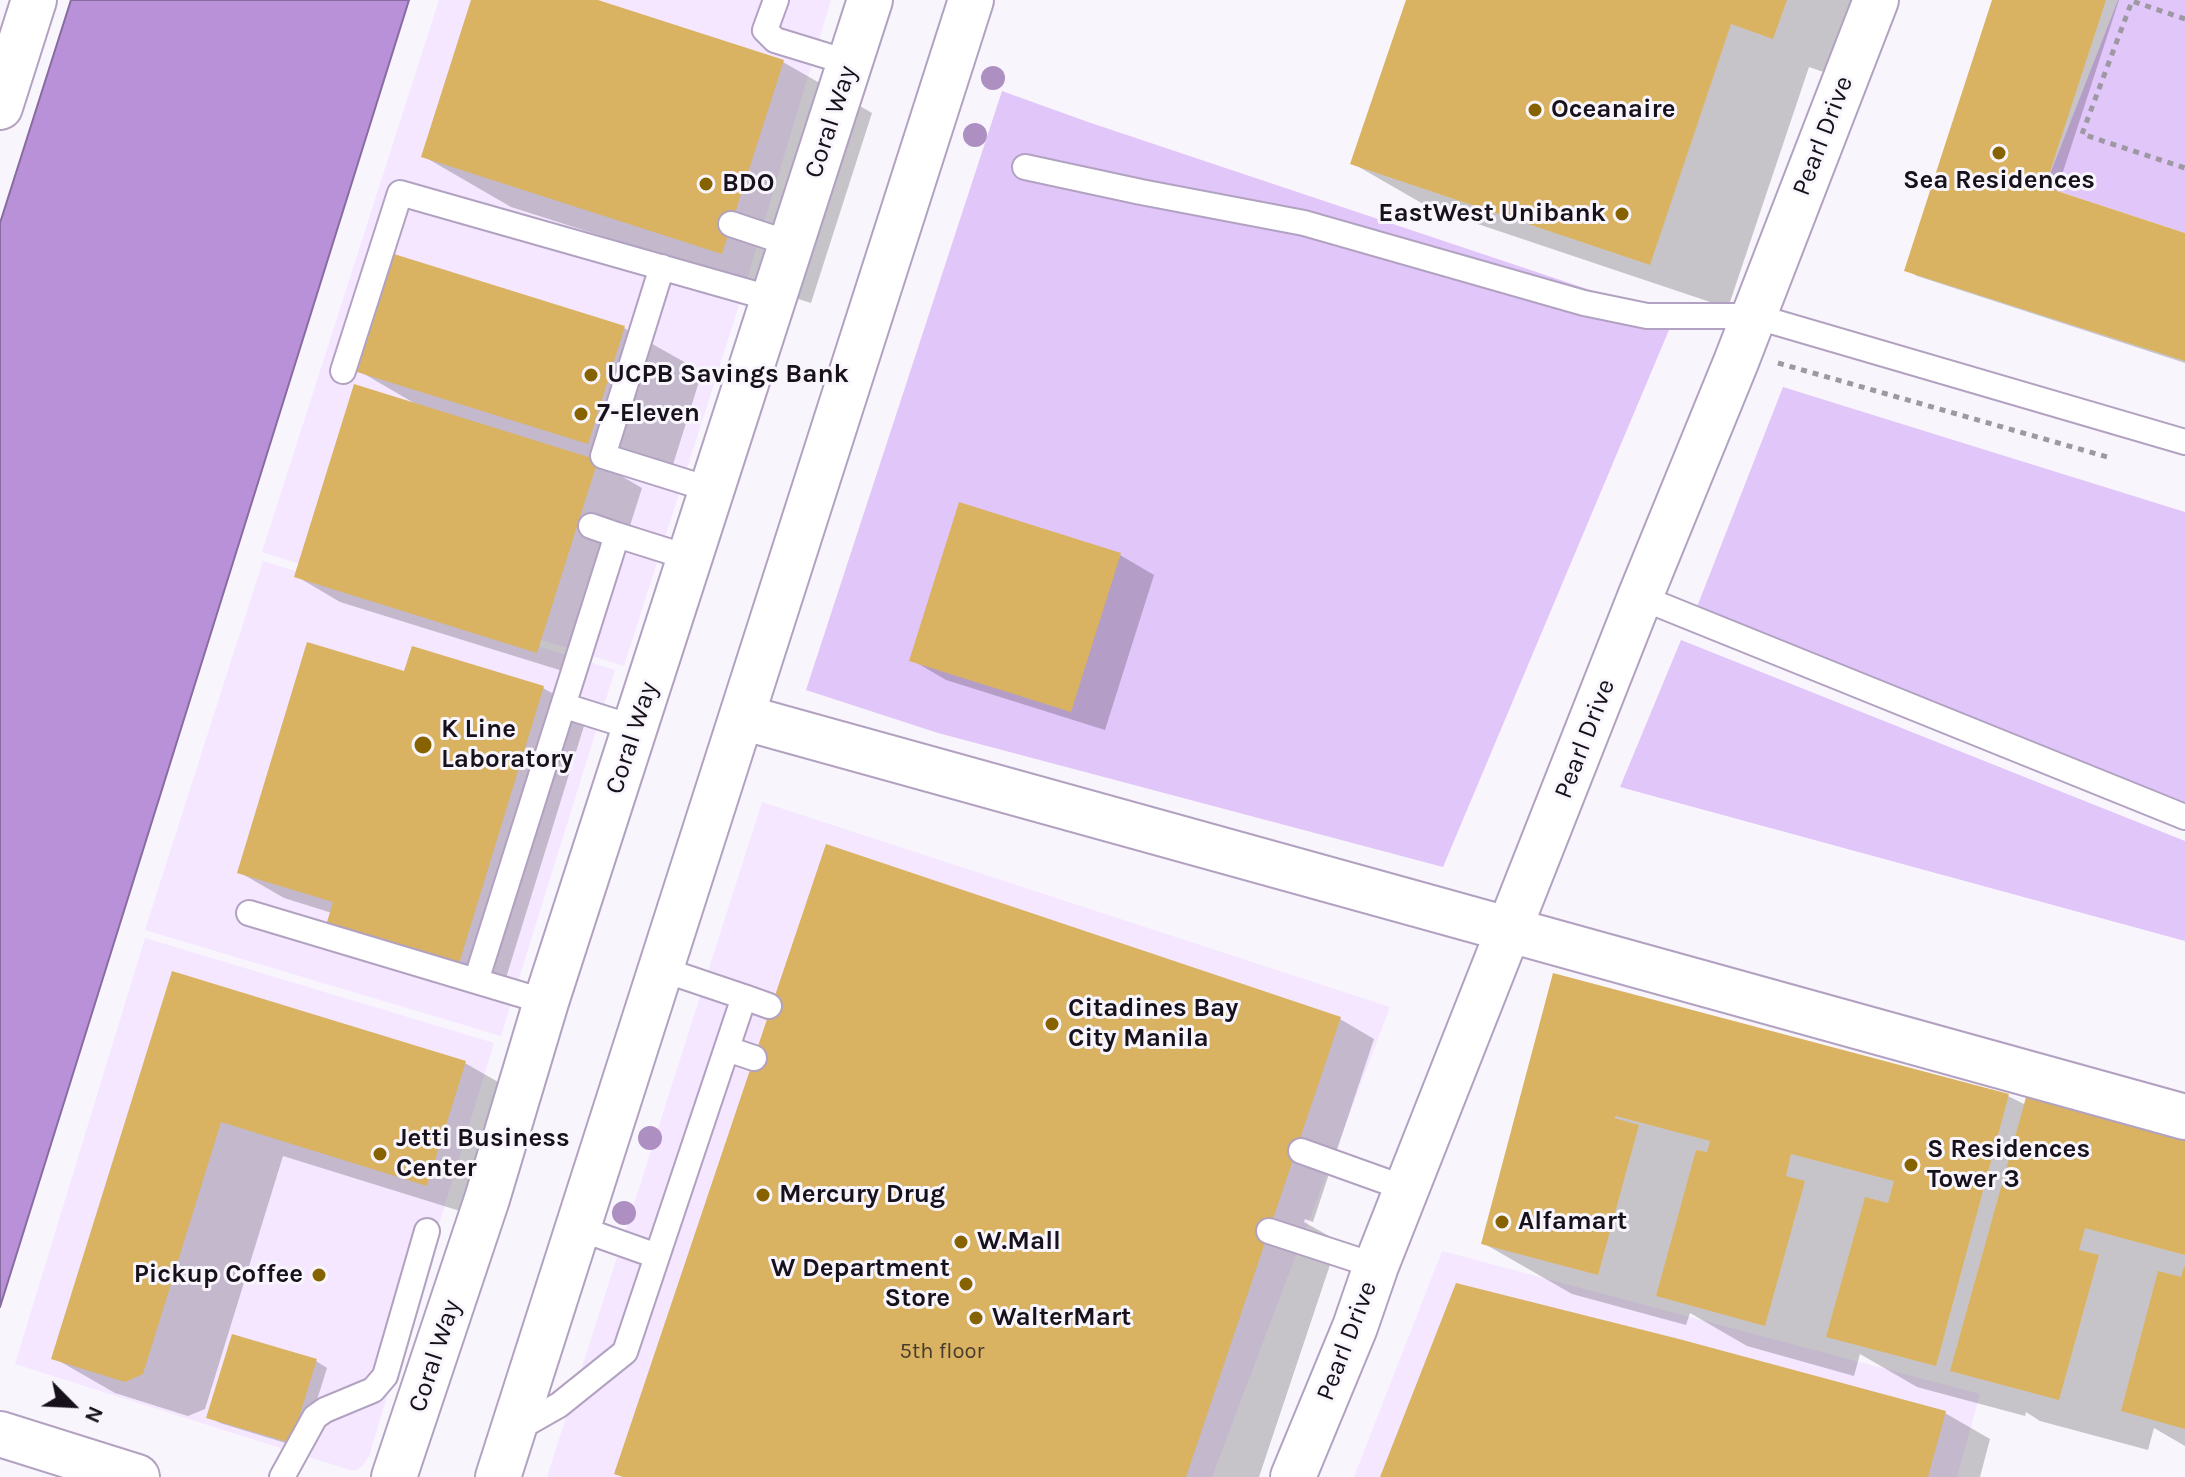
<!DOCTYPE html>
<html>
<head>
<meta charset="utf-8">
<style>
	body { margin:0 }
	#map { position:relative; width:2185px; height:1477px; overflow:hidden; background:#f9f5fc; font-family:Karla,sans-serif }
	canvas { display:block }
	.north { position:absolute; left:32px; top:1365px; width:80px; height:80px; -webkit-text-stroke:6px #f9f5fc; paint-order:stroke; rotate:114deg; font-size:22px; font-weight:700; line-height:32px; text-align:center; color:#17111c }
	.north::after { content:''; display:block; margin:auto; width:28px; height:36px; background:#17111c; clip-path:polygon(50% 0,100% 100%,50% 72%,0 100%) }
</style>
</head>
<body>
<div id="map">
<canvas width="2185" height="1477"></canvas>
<div class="north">N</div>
</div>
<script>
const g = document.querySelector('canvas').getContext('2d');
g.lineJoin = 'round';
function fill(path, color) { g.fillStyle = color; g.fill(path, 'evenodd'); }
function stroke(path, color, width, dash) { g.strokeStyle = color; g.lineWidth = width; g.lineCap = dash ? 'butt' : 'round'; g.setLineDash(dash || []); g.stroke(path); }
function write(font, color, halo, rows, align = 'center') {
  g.font = font + ' Karla,sans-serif'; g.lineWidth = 6; g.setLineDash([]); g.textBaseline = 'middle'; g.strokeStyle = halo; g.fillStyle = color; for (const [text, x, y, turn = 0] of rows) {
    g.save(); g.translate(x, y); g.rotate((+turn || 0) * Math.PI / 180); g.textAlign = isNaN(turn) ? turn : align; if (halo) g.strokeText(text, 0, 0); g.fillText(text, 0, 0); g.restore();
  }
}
fill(new Path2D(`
	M 439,0 L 831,0 L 745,286 L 624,666 L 262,552 Z
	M 263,561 L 615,670 L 501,1036 L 145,930 Z
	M 762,802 L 1390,1007 L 1212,1477 L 547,1477 Z
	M 145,938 L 494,1043 L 369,1456 L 364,1464 L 357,1470 L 350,1470 L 15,1364 Z
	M 1442,1251 L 1980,1394 L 1957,1477 L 1354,1477 Z`), '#f4e7ff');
fill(new Path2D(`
	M 2118,0 L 2185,0 L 2185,233 L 2045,187 Z
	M 1002,91 L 1088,122 L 1674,318 L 1443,867 L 938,733 L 806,690 Z
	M 1783,387 L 2185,512 L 2185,802 L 1695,612 Z
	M 1681,640 L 2185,841 L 2185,941 L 1620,787 Z`), '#e1c6f9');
const water = new Path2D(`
	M 71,0 L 409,0 L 0,1307 L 0,223 Z`);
fill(water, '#b991d9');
stroke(water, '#886ba0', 2);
fill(new Path2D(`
	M 473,0 L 591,0 L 783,62 L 872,113 L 811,303 L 511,207 L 423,156 Z
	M 1408,0 L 1879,0 L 1852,82 L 1809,67 L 1728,308 L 1430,208 L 1352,163 Z
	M 1994,0 L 2119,0 L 2056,193 L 2185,235 L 2185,363 L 1917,276 L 1907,270 Z
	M 624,328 L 702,372 L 666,487 L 618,473 L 618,474 L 642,488 L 582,677 L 340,602 L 296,576 L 414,403 L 359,371 Z
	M 1120,555 L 1154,575 L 1105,730 L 946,680 L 912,660 Z
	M 406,674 L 543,688 L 588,713 L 501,994 L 332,913 L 284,898 L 239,872 Z
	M 173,973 L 465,1063 L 526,1098 L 489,1220 L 283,1156 L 205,1409 L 188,1416 L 115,1393 L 54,1358 Z
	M 1555,975 L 2008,1096 L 2026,1105 L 2185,1136 L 2185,1446 L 2154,1428 L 2148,1450 L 2040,1421 L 2026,1412 L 2025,1416 L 1917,1387 L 1860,1354 L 1854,1376 L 1747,1346 L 1690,1313 L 1686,1325 L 1572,1294 L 1483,1243 Z
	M 1340,1019 L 1374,1039 L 1313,1222 L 1305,1219 L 1304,1222 L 1338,1241 L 1259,1477 L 623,1477 Z
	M 316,1361 L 327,1368 L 302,1448 L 220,1423 L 209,1417 Z
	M 1945,1413 L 1990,1439 L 1980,1477 L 1382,1477 Z`), '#0003');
fill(new Path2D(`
	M 471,0 L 598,0 L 784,60 L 722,254 L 421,157 Z
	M 1406,0 L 1787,0 L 1773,39 L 1731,24 L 1650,265 L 1350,164 Z
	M 1992,0 L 2106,0 L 2045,187 L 2185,233 L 2185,361 L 1904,271 Z
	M 394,254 L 625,326 L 588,444 L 357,372 Z
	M 354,384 L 598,460 L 537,653 L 294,577 Z
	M 959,502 L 1121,553 L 1071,712 L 909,661 Z
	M 307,642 L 404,671 L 412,646 L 544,686 L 457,970 L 325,929 L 333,902 L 237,873 Z
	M 826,844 L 1341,1017 L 1186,1477 L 623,1477 L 614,1474 Z
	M 172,971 L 466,1061 L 427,1186 L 221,1122 L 143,1374 L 125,1382 L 51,1359 Z
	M 1553,973 L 2009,1094 L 1936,1366 L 1826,1337 L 1865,1197 L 1888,1203 L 1894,1181 L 1791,1154 L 1786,1176 L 1805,1181 L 1765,1326 L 1656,1296 L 1696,1150 L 1707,1152 L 1710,1141 L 1616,1116 L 1614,1118 L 1639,1125 L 1598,1275 L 1481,1244 Z
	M 2028,1090 L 2185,1134 L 2185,1255 L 2085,1228 L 2079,1250 L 2099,1255 L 2059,1400 L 1950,1371 Z
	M 2184,1267 L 2185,1267 L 2185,1429 L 2121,1411 L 2158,1271 L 2181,1277 Z
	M 1456,1283 L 1679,1339 L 1946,1411 L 1928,1477 L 1380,1477 Z
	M 232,1334 L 317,1359 L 291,1443 L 206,1418 Z`), '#d9b361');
const service = new Path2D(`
	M 776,0 L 765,30 L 775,40 L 850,63
	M 1025,167 L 1141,192 L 1304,223 L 1584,303 L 1647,316 L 1754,316 L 2185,442
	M 731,224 L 791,244
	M 662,267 L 603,456 L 712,490
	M 343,371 L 400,193 L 773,299
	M 591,526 L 617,535
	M 1640,597 L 2185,817
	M 565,706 L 635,728
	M 249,913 L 546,1002
	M 476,981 L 617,535 L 690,558
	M 744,997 L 769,1006
	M 727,1049 L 754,1058
	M 1301,1151 L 1407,1189
	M 578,1228 L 657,1256
	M 1269,1231 L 1376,1266
	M 515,1430 L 559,1405 L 625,1352 L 744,997 L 661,969
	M 282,1477 L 315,1417 L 325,1410 L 373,1390 L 385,1376 L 427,1231`);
const minor = new Path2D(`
	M 0,107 L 34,0
	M 742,717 L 2185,1117
	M 1293,1477 L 1355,1327 L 1376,1266 L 1640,597 L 1736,362 L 1876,0`);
const tertiary = new Path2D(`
	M 394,1477 L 487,1199 L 546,1002 L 870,0
	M 498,1477 L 971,0`);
const secondary = new Path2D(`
	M 0,1434 L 137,1477`);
stroke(service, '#b2a2c1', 28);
stroke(minor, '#b2a2c1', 48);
stroke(tertiary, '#b2a2c1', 48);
stroke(secondary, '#b2a2c1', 48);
stroke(new Path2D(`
	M 2185,19 L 2132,1 L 2082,134 L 2185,168
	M 1778,363 L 2111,458`), '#9d98a1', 5, [6, 6]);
stroke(service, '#fff', 24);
stroke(minor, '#fff', 44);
stroke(tertiary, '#fff', 44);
stroke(secondary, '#fff', 44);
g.fillStyle = '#ad8fc1';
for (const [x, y] of [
	[993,78],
	[975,135],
	[650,1138],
	[624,1213]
]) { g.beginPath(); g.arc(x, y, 12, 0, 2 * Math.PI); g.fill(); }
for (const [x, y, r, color] of [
	[1535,110,8,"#866300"],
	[1999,153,8,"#866300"],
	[706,184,8,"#866300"],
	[1622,214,8,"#866300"],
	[591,375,8,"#866300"],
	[581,414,8,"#866300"],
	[423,745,10,"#866300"],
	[1052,1024,8,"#866300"],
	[380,1154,8,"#866300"],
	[1911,1165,8,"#866300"],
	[763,1195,8,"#866300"],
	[1502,1222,8,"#866300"],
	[961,1242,8,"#866300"],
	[319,1275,8,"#866300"],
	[966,1284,8,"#866300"],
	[976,1318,8,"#866300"]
]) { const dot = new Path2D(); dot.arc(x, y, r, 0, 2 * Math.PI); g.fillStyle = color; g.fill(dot); stroke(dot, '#f9f5fc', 3); }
write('22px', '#483a2d', null, [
	["5th floor",942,1352]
]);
write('bold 26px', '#17111c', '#f9f5fc', [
	["Oceanaire",1551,110],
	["Sea Residences",1999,181,"center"],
	["BDO",722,184],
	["EastWest Unibank",1606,214,"right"],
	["UCPB Savings Bank",607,375],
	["7-Eleven",597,414],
	["K Line",441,730],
	["Laboratory",441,760],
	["Citadines Bay",1068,1009],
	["City Manila",1068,1039],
	["Jetti Business",396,1139],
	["Center",396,1169],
	["S Residences",1927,1150],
	["Tower 3",1927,1180],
	["Mercury Drug",779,1195],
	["Alfamart",1518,1222],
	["W.Mall",977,1242],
	["W Department",950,1269,"right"],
	["Store",950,1299,"right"],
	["Pickup Coffee",303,1275,"right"],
	["WalterMart",992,1318]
], 'left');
write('26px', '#17111c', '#f9f5fc', [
	["Coral Way",831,122,-72],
	["Pearl Drive",1823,136,-69],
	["Coral Way",632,738,-72],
	["Pearl Drive",1585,739,-69],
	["Pearl Drive",1347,1341,-69],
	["Coral Way",435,1356,-72]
]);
</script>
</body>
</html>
